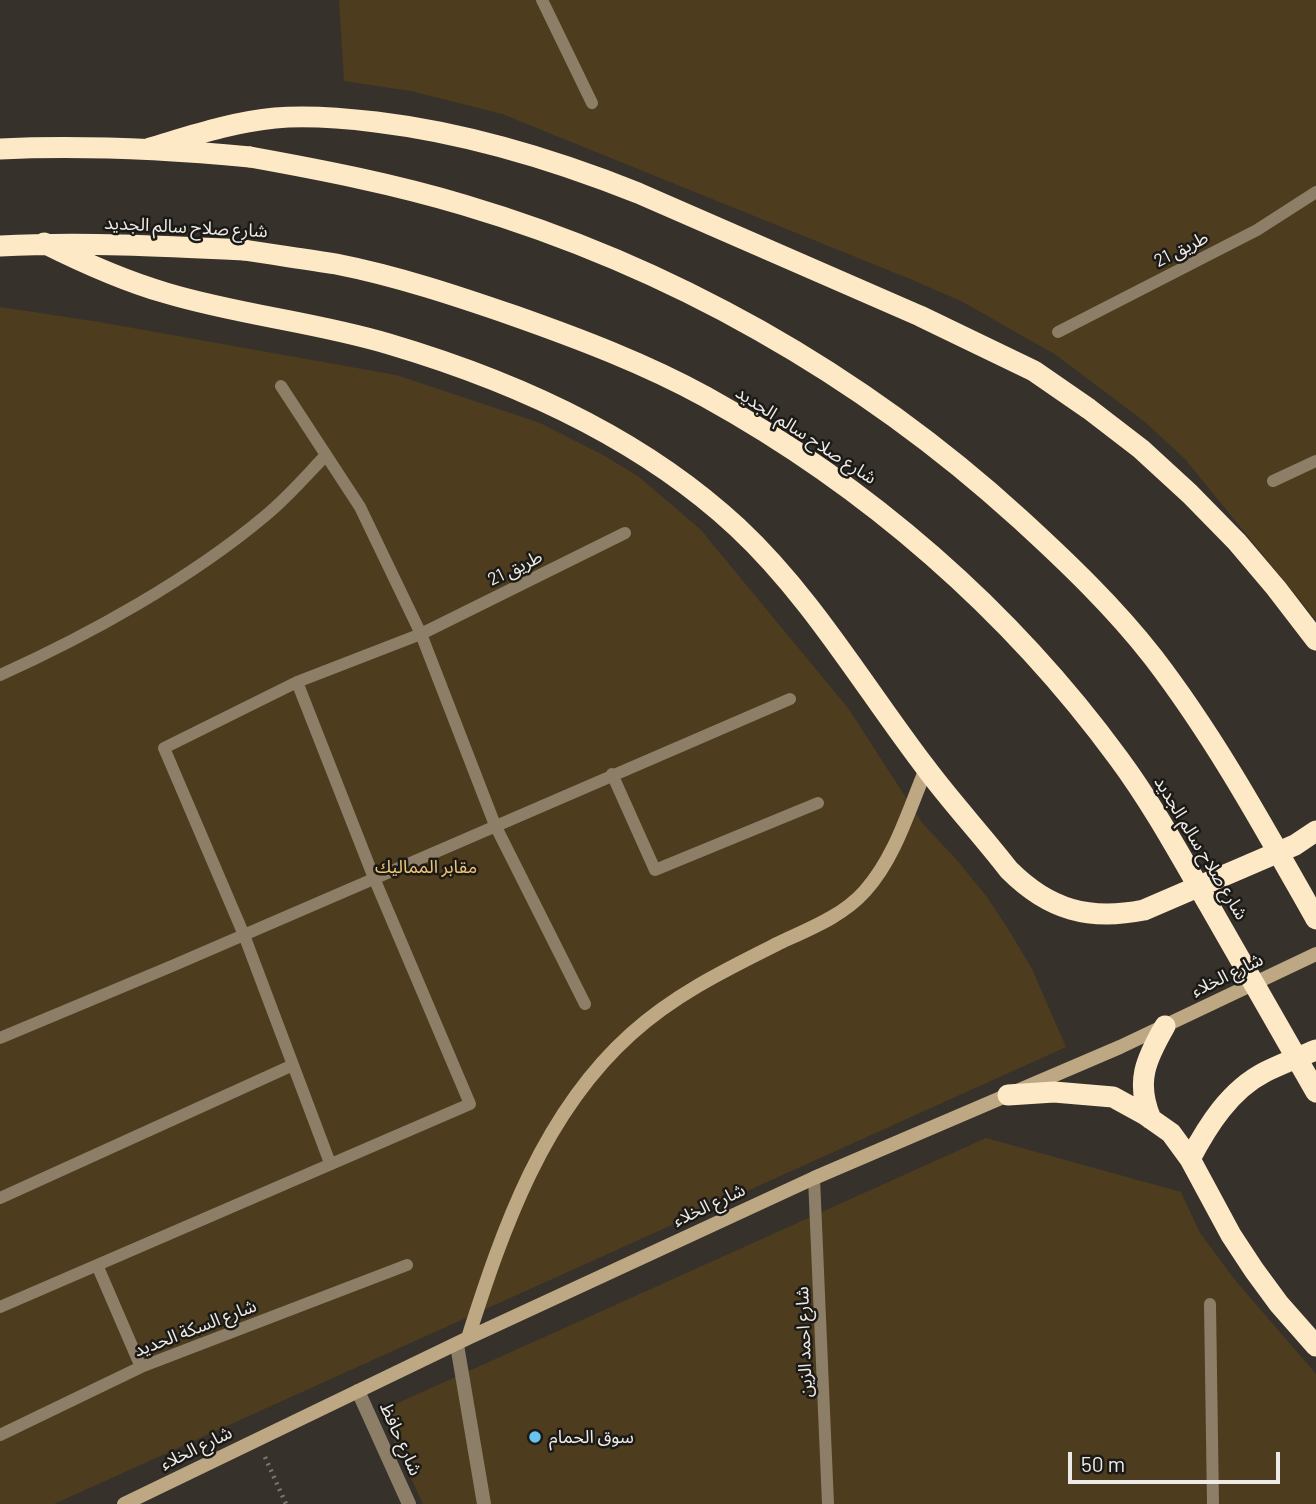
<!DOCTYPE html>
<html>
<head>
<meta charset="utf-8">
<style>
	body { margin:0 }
	#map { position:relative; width:1316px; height:1504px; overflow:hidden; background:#36322b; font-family:Barlow,sans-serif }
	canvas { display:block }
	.scale { position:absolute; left:1068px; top:1452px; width:212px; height:32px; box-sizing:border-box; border:4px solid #eeebe7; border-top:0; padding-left:9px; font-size:21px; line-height:24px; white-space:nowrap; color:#eeebe7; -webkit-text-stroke:5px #1c1a17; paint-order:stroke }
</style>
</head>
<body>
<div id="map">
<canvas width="1316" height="1504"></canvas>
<div class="scale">50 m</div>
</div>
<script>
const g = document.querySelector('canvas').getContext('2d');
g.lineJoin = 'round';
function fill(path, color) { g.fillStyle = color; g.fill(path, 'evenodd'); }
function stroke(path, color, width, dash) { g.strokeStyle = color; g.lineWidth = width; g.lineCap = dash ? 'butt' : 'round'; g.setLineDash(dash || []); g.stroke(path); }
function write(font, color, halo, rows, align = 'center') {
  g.font = font + ' Barlow,"Noto Sans Arabic",sans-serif'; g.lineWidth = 5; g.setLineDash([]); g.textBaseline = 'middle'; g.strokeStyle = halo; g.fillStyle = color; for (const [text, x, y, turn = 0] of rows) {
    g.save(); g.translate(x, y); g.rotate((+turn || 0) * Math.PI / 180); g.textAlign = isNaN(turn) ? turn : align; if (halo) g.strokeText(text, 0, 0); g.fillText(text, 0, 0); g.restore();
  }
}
fill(new Path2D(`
	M 339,0 L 1316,0 L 1316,620 L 1185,459 L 1145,422 L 1056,355 L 961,301 L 910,279 L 502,114 L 411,91 L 344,81 Z
	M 0,307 L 99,322 L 396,375 L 540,423 L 605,456 L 639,477 L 700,529 L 848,708 L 923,824 L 956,859 L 987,897 L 1010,932 L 1032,969 L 1066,1047 L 54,1504 L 0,1504 Z
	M 986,1138 L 1181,1192 L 1200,1233 L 1235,1280 L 1316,1374 L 1316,1504 L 423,1504 L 380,1411 Z`), '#4d3c1e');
stroke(new Path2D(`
	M 265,1457 L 286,1504`), '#7a7670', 4.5, [2, 5]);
stroke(new Path2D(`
	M 542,0 L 592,103
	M 1058,332 L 1257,230 L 1316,192
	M 281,386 L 360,507 L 421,634 L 495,825 L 585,1004
	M 1273,481 L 1316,461
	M 0,675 C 89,635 190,579 265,516 C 287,498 306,476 325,456
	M 612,774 L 655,870 L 818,803
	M 0,1038 L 172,966 L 790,699
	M 330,1163 L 244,935 L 164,748 L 297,682 L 421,634 L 625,533
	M 814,1178 L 828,1504
	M 0,1198 L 293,1065
	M 97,1265 L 141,1367
	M 1210,1304 L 1213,1504
	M 0,1307 L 470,1104 L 374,878 L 297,682
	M 0,1435 L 141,1367 L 407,1265`), '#8c7e67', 12);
stroke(new Path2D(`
	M 457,1345 L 484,1504
	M 358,1391 L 409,1504`), '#8c7e67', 14);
stroke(new Path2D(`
	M 468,1338 C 503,1228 543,1113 631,1034 C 675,994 727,969 779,943 C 809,929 843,916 865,891 C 895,858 909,809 926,769
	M 124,1504 L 468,1338 L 814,1178 L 1120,1047 L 1316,954`), '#bea883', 14);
stroke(new Path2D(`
	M 150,148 C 191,136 232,122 275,118 C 308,115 343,118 376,122 C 467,133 553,159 638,193 L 920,316 L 1034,371 L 1089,409 L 1141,449 L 1190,494 L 1237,542 L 1276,588 L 1316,640
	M 0,149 C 86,145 165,149 250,157
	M 44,243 C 84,263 124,281 166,293 C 239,315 316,322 389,344 C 514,381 641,438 737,527 C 812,597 864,687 926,768 C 952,803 982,835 1009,870 C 1049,910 1089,921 1144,910 L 1295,845 L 1316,831
	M 0,246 C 81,242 163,246 244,250
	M 1008,1095 L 1054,1092 L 1113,1097 L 1144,1114 L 1171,1133 L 1190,1159 L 1231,1235 L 1254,1270 L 1279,1304 L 1316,1346
	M 1151,1119 C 1135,1082 1146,1059 1165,1026
	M 1190,1159 C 1208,1125 1230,1090 1265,1072 C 1281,1064 1299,1057 1316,1050`), '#fee9c7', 21);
stroke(new Path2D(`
	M 250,157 C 322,170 394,184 464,205 C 670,266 861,374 1020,519 C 1067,562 1114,607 1153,657 C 1216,739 1265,829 1316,919
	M 244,250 C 275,255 306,259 336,264 C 397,276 457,296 515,316 C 580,339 646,364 706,397 C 867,486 1010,610 1119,759 C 1153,805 1180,855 1209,905 C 1245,967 1280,1030 1316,1092`), '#fee9c7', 21);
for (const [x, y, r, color] of [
	[535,1437,7,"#67c4f0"]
]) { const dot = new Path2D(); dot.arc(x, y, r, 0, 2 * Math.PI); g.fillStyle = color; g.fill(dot); stroke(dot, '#1c1a17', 2.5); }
write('18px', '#eeebe7', '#1c1a17', [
	["شارع صلاح سالم الجديد",186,227,3],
	["طريق 21",1181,249,-27],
	["شارع صلاح سالم الجديد",806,435,33],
	["طريق 21",515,568,-26],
	["شارع صلاح سالم الجديد",1201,848,59],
	["شارع الخلاء",1227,975,-26],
	["شارع الخلاء",709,1205,-25],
	["شارع السكة الحديد",195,1328,-21],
	["شارع احمد الزين",804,1342,-92],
	["شارع حافظ",401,1439,66],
	["شارع الخلاء",196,1448,-26]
]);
write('18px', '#f2c472', '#1c1a17', [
	["مقابر المماليك",426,867]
]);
write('18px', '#eeebe7', '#1c1a17', [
	["سوق الحمام",549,1437]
], 'left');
</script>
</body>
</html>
